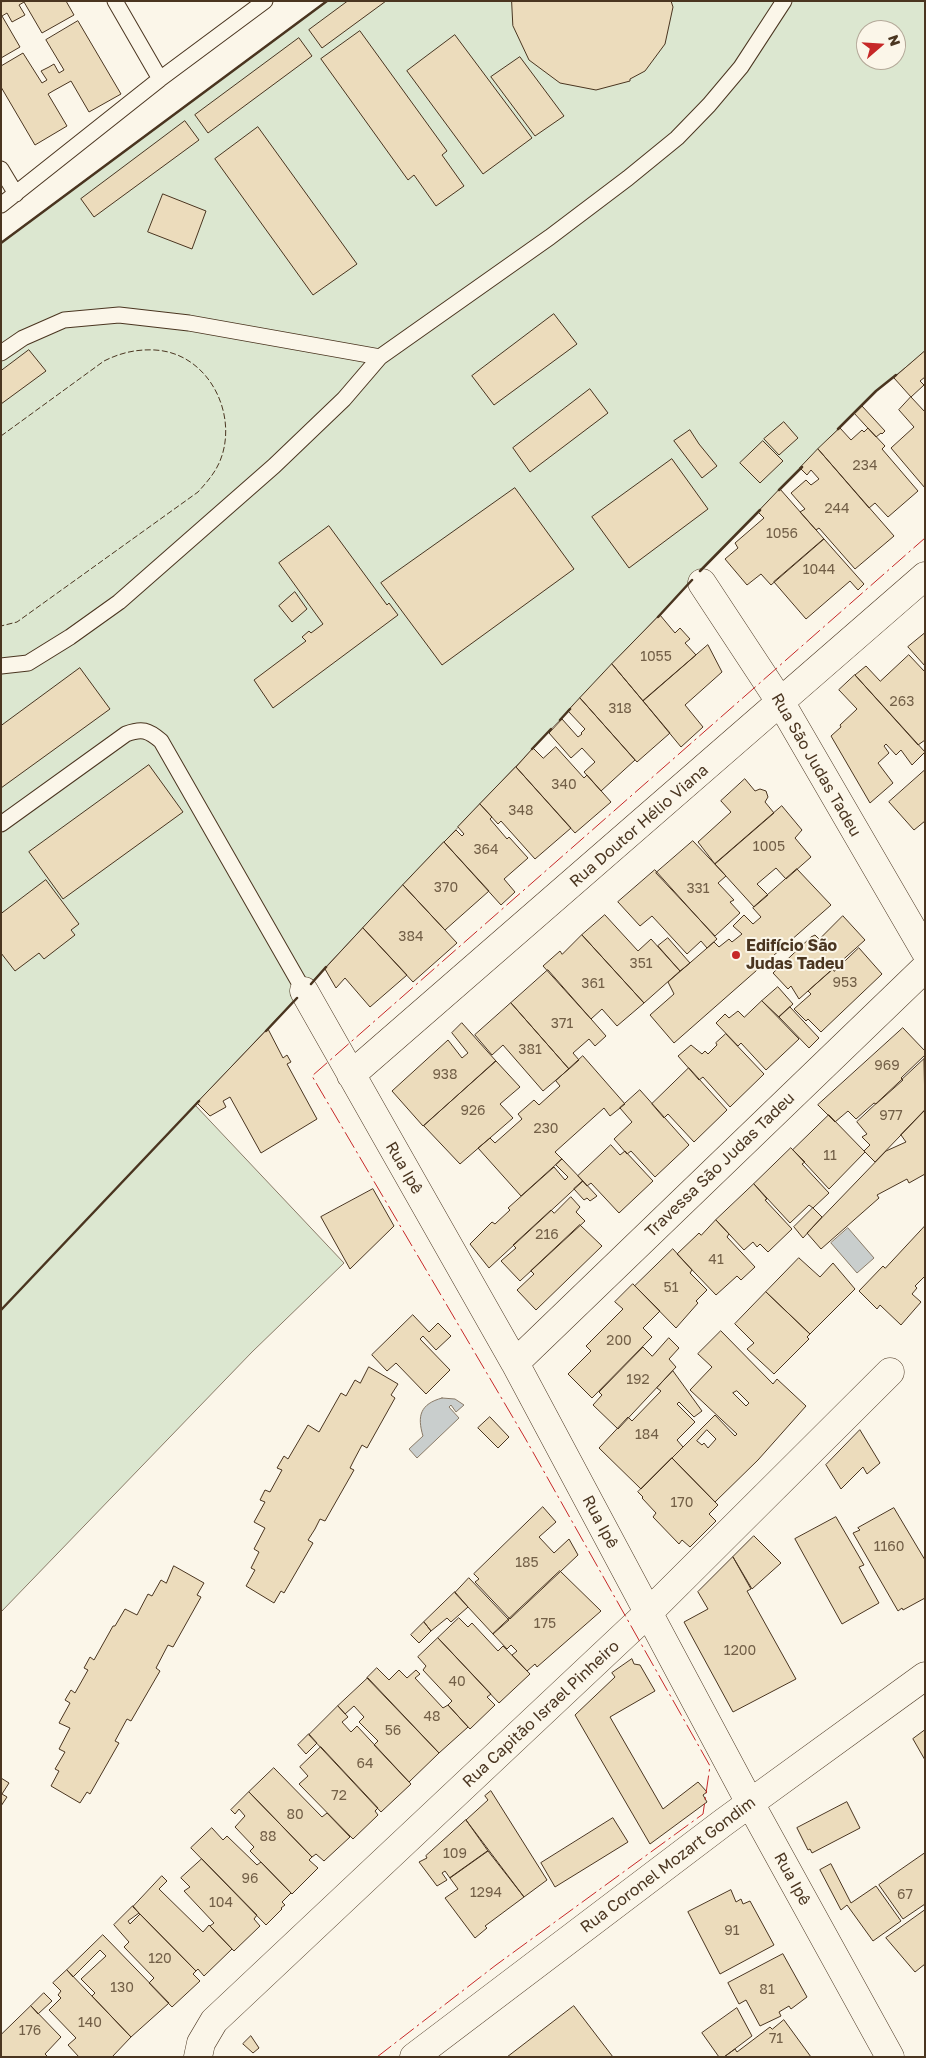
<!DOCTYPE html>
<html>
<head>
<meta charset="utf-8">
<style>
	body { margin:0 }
	#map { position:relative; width:926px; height:2058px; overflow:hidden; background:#fbf6e9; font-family:"Golos Text",sans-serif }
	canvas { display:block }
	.frame { position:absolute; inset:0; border:2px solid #4a3520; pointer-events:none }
	.north { position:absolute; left:856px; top:20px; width:50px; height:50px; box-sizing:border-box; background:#fbf6e9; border:1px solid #b4a999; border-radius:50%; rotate:71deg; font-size:14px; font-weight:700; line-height:20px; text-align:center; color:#4a3520 }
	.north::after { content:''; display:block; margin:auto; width:18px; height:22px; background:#c62828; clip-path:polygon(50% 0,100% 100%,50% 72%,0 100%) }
</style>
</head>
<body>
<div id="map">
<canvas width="926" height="2058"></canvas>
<div class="frame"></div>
<div class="north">N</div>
</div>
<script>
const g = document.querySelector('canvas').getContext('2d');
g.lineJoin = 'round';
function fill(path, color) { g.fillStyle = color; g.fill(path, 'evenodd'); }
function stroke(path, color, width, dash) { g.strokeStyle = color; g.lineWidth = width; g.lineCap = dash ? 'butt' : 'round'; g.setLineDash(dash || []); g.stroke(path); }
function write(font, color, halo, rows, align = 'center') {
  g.font = font + ' "Golos Text",sans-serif'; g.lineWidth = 4; g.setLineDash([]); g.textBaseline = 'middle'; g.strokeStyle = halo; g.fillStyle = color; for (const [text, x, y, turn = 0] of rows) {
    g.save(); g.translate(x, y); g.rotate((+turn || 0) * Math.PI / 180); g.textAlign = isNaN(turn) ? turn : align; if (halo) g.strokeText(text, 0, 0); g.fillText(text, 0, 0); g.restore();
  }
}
const green = new Path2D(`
	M 327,1 L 925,1 L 925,352 L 876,391 L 700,572 L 195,1105 L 344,1263 L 252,1352 L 1,1612 L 1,243 ZM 866,30 L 896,30 L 896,60 L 866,60 Z`);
fill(green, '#dce7d0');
stroke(green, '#887966', 1);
const water = new Path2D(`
	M 848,1228 L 874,1258 L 857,1273 L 831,1243 Z
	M 442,1398 L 455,1399 L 464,1405 L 456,1412 L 451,1405 L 449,1407 L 459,1418 L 417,1458 L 409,1449 L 423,1436 C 417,1416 420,1404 442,1398 Z`);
fill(water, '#c9cecd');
stroke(water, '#887966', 1);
const building = new Path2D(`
	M 66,1 L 74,15 L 42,33 L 24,2 L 19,5 L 25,15 L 12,22 L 7,13 L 2,16 L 20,47 L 1,58 L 1,2 Z
	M 348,1 L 386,1 L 322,48 L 309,30 Z
	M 512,1 L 671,1 L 673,7 L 665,44 L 645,71 L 630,79 L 630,81 L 596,90 L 560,83 L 529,60 L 513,26 Z
	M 78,21 L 121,94 L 89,112 L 71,81 L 53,91 L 48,94 L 67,126 L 35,145 L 1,87 L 1,66 L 23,53 L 42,83 L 47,80 L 41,71 L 49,67 L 54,64 L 59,73 L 64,70 L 46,40 Z
	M 360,31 L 447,151 L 442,155 L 464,186 L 436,206 L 414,175 L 408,180 L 321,59 Z
	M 455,35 L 532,138 L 483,174 L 407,71 Z
	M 299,38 L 312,56 L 208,133 L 195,115 Z
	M 520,57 L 564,116 L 535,136 L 491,77 Z
	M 185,121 L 199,140 L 94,217 L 81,199 Z
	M 258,127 L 357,264 L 313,295 L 215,159 Z
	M 163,194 L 206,211 L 192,249 L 148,232 Z
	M 554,314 L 577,344 L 494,405 L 472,376 Z
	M 29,350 L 46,371 L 1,404 L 1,371 Z
	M 925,351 L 925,377 L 920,381 L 924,385 L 911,397 L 894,378 Z
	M 590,389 L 608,413 L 530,472 L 513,448 Z
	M 911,397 L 925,412 L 925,488 L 891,448 L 914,427 L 899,410 Z
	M 862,406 L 885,431 L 882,434 L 881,433 L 876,437 L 854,413 Z
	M 784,422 L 798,438 L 779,455 L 764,439 Z
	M 840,428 L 851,440 L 862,430 L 864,432 L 868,428 L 885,446 L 882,449 L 918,491 L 888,517 L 875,503 L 869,508 L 818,449 Z
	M 690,430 L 699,444 L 717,466 L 702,478 L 674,441 Z
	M 763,441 L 783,461 L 760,483 L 740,463 Z
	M 818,449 L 894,536 L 855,569 L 819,528 L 816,530 L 800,512 L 805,509 L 791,493 L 806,480 L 811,485 L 819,479 L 811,470 L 807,475 L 800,468 Z
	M 672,459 L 708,509 L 629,568 L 592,517 Z
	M 515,488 L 574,569 L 442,665 L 381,583 Z
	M 780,489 L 824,539 L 771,585 L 761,574 L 747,585 L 725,559 L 738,548 L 735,543 L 764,518 L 758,512 Z
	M 329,526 L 387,605 L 389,603 L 398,615 L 273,708 L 254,680 L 306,641 L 302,637 L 309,631 L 311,633 L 323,624 L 279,563 Z
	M 824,539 L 864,584 L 858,590 L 850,581 L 806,619 L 774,582 Z
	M 295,592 L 307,609 L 292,622 L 279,606 Z
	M 660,615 L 675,633 L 680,628 L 690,639 L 685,643 L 696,655 L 643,701 L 612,664 Z
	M 925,633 L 925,666 L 908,647 Z
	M 708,645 L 722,672 L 685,705 L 703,727 L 681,747 L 643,701 Z
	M 909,655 L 925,672 L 925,740 L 918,745 L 855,675 L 866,666 L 880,681 Z
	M 612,664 L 670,733 L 637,762 L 580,698 Z
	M 80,668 L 110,709 L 1,788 L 1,726 Z
	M 855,675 L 925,752 L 912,765 L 901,750 L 896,755 L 886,744 L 884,746 L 889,753 L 878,763 L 893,783 L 870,803 L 831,736 L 841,727 L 840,725 L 857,709 L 839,690 Z
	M 580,698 L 635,760 L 601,791 L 584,772 L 595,762 L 582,748 L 571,758 L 549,733 L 562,719 L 578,737 L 582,734 L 581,733 L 585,729 L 568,711 Z
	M 556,747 L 584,778 L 587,775 L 611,802 L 575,833 L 516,767 L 533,748 L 543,758 Z
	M 149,765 L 183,812 L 63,899 L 29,852 Z
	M 516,767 L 571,828 L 535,859 L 501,821 L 498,824 L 480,804 Z
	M 925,770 L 925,821 L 914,830 L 889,802 Z
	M 745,779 L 755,791 L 760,789 L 766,791 L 768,797 L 765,802 L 774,813 L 715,864 L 698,842 L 731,812 L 721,801 Z
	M 480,804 L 492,817 L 490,819 L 507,839 L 509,837 L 528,858 L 504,879 L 515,892 L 501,905 L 444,842 L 456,830 L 462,836 L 464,834 L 458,827 Z
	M 782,806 L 802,830 L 795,838 L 811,857 L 786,879 L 776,868 L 757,884 L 768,895 L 754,907 L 715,864 Z
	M 693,841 L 726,876 L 718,883 L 734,900 L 730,902 L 740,913 L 715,936 L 656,873 Z
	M 444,842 L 489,891 L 445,930 L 403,885 Z
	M 797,869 L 831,905 L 674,1043 L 650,1015 L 674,994 L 668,982 L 714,942 L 719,947 L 729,939 L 732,942 L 742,934 L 733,926 L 744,915 L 753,924 L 761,917 L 753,908 Z
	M 655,870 L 717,939 L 707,948 L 701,941 L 687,954 L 652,916 L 640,926 L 618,902 Z
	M 46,880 L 79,924 L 71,930 L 75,935 L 44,959 L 39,953 L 15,971 L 1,953 L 1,914 Z
	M 403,885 L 457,943 L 413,982 L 363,928 Z
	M 605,915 L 638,951 L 651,939 L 680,971 L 644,1003 L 582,935 Z
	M 843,916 L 865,940 L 799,999 L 791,986 L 788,989 L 773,973 L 811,937 L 815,935 L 819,939 Z
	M 363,928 L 407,975 L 370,1007 L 345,978 L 336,988 L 325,969 Z
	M 582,935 L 644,1003 L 617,1026 L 602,1009 L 591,1019 L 543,966 L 560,951 L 562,954 Z
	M 668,938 L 690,963 L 680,971 L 658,946 Z
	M 859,948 L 882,974 L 821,1032 L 808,1019 L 806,1021 L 794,1009 L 811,994 L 808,991 L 833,969 L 834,971 Z
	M 548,970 L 606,1036 L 595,1046 L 589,1039 L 573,1053 L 579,1060 L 569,1069 L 511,1003 Z
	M 778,987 L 793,1004 L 779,1017 L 762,1001 Z
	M 762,1001 L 799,1039 L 766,1070 L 741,1043 L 738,1046 L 716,1023 L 725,1014 L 729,1018 L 738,1011 L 744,1017 Z
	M 511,1003 L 569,1069 L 543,1091 L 503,1045 L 492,1055 L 475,1035 Z
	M 790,1007 L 819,1038 L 809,1048 L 779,1017 Z
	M 462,1023 L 496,1061 L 423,1126 L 392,1091 L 448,1040 L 462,1058 L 468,1053 L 452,1033 Z
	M 903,1028 L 925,1051 L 925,1055 L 901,1078 L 903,1080 L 876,1104 L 874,1103 L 856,1119 L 848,1111 L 835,1122 L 818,1105 Z
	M 268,1029 L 283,1058 L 287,1055 L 291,1062 L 287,1064 L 317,1119 L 261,1153 L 230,1097 L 223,1101 L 226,1107 L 210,1116 L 197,1103 Z
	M 726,1034 L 764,1074 L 730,1107 L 703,1077 L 699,1080 L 678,1056 L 691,1045 L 702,1054 L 705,1051 L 708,1054 L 717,1045 L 716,1043 Z
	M 583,1056 L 625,1104 L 610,1116 L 604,1108 L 555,1152 L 562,1159 L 521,1196 L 478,1148 L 490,1138 L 495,1143 L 522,1119 L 518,1114 L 534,1100 L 539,1105 L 560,1086 L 556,1081 Z
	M 924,1059 L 925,1110 L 875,1162 L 864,1151 L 870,1145 L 862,1137 L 867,1134 L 857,1122 Z
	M 496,1061 L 520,1087 L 500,1104 L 513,1118 L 460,1164 L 424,1126 Z
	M 689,1068 L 727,1110 L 694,1142 L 668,1114 L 664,1118 L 652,1104 Z
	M 640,1090 L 689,1145 L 655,1177 L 631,1151 L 627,1154 L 614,1139 L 632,1122 L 620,1108 Z
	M 925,1110 L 925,1174 L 909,1183 L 907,1179 L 877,1195 L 879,1198 L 821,1249 L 807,1233 L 886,1151 L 906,1142 L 901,1135 Z
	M 829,1115 L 865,1152 L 829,1189 L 793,1150 Z
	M 611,1145 L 620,1155 L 625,1151 L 653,1181 L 619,1213 L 591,1183 L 587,1186 L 578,1176 Z
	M 791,1148 L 805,1162 L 802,1164 L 829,1193 L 813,1208 L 809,1205 L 790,1223 L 754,1184 Z
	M 562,1159 L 583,1181 L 489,1268 L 470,1244 L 492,1222 L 495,1224 L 510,1210 L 508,1208 L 554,1167 L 565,1180 L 568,1177 L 556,1165 Z
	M 583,1181 L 597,1196 L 590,1201 L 587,1198 L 584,1200 L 574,1189 Z
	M 754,1184 L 767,1199 L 765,1200 L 792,1229 L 768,1252 L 760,1244 L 757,1247 L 753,1242 L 744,1250 L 716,1220 Z
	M 373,1189 L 394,1226 L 350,1269 L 321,1217 Z
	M 571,1197 L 580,1207 L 576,1212 L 585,1221 L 520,1281 L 501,1261 L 516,1248 L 513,1245 L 551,1210 L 554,1213 Z
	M 813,1208 L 822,1217 L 803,1238 L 794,1227 Z
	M 716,1220 L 729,1234 L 727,1237 L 755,1267 L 741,1280 L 737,1276 L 716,1295 L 677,1254 L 699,1233 L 701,1235 Z
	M 580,1225 L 602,1246 L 536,1310 L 517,1290 L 534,1274 L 531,1271 Z
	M 925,1226 L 925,1276 L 915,1286 L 917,1288 L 912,1294 L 921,1302 L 901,1325 L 880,1305 L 877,1309 L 859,1291 L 883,1266 L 885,1268 Z
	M 673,1249 L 692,1270 L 690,1273 L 707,1290 L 696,1301 L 698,1303 L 676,1328 L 635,1286 Z
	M 799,1258 L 820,1277 L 833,1263 L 855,1289 L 810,1334 L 766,1292 Z
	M 633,1284 L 660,1311 L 643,1328 L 652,1337 L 592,1398 L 568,1374 L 591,1351 L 586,1346 L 623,1309 L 615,1302 Z
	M 766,1292 L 810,1334 L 807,1337 L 809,1339 L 774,1374 L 747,1349 L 754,1343 L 735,1324 Z
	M 413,1315 L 429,1332 L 438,1323 L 451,1336 L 436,1350 L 423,1336 L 420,1339 L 450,1370 L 426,1394 L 396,1363 L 387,1371 L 372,1355 Z
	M 721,1331 L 773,1384 L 777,1379 L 806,1406 L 758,1460 L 715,1502 L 672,1458 L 715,1415 L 735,1436 L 737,1434 L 690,1390 L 712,1367 L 698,1354 ZM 737,1391 L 749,1403 L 746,1406 L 733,1393 ZM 707,1430 L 716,1439 L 708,1448 L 704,1443 L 702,1445 L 697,1441 Z
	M 669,1338 L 679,1348 L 669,1359 L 676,1367 L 618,1429 L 593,1405 L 602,1395 L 599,1392 L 643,1347 L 652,1356 Z
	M 369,1367 L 398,1384 L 391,1395 L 395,1398 L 367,1448 L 362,1445 L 354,1460 L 350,1468 L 354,1470 L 325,1521 L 320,1519 L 315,1529 L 308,1540 L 313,1543 L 284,1593 L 281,1591 L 274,1603 L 246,1586 L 255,1570 L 251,1568 L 259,1552 L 254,1549 L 265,1528 L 254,1522 L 265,1502 L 260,1500 L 265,1490 L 270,1492 L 282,1470 L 277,1468 L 284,1456 L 288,1459 L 308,1425 L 319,1432 L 341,1393 L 346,1396 L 355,1380 L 360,1383 Z
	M 673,1371 L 702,1411 L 694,1417 L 679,1402 L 677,1404 L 695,1422 L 677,1440 L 683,1447 L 641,1489 L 599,1448 L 628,1417 L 632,1421 L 661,1391 L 657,1388 Z
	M 490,1417 L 509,1437 L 498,1448 L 478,1428 Z
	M 860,1430 L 880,1463 L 867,1474 L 863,1467 L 841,1489 L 826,1465 Z
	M 672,1458 L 718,1505 L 709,1514 L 716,1521 L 690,1547 L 682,1540 L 679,1544 L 653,1517 L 656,1513 L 642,1498 L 643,1497 L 638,1492 Z
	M 543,1507 L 556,1522 L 539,1537 L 554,1553 L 569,1539 L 578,1555 L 510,1619 L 475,1582 L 479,1579 L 474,1574 Z
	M 894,1508 L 925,1560 L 925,1598 L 903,1610 L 902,1608 L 898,1611 L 853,1533 L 860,1530 L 858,1528 Z
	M 836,1517 L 864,1565 L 859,1567 L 879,1603 L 842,1624 L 795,1539 Z
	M 754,1536 L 781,1563 L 752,1589 L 733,1557 Z
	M 733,1557 L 751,1589 L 747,1591 L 796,1679 L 733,1712 L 684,1622 L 708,1609 L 698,1592 Z
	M 174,1566 L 204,1583 L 197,1595 L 201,1597 L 173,1647 L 168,1645 L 156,1668 L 160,1671 L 131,1721 L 127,1719 L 115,1741 L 119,1743 L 90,1794 L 87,1792 L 80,1803 L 51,1786 L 59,1771 L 55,1769 L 65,1752 L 59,1749 L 70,1728 L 59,1723 L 70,1703 L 65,1700 L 71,1690 L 75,1693 L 88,1670 L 84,1668 L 90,1657 L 94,1660 L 113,1626 L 115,1626 L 125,1609 L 137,1615 L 148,1594 L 152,1596 L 161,1580 L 166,1583 Z
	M 560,1571 L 601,1611 L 537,1667 L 535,1664 L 527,1671 L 512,1655 L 517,1651 L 511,1645 L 507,1649 L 493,1634 Z
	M 469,1578 L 509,1620 L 493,1634 L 455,1593 Z
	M 455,1592 L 468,1607 L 451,1622 L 447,1618 L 431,1631 L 424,1622 Z
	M 459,1618 L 468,1627 L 472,1623 L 498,1651 L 503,1646 L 530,1674 L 499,1703 L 438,1638 Z
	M 424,1622 L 431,1631 L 419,1643 L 411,1635 Z
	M 438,1638 L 491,1694 L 487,1697 L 495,1705 L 470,1729 L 448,1705 L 452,1701 L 423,1670 L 426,1666 L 418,1657 Z
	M 632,1659 L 634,1664 L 640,1665 L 655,1691 L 610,1717 L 663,1809 L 698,1782 L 707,1792 L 703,1795 L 707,1802 L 650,1844 L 575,1715 L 615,1677 L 612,1673 Z
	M 377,1668 L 389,1680 L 399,1670 L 407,1678 L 416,1670 L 420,1674 L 415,1678 L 443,1708 L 448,1705 L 468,1727 L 439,1753 L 367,1678 Z
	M 368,1678 L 439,1753 L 409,1782 L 374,1745 L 378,1741 L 359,1722 L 364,1717 L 354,1706 L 345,1714 L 338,1706 Z
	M 338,1706 L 348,1717 L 342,1722 L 351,1732 L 357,1726 L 411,1784 L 381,1812 L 309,1735 Z
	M 925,1730 L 925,1760 L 913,1739 Z
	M 309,1734 L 317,1743 L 306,1754 L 298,1745 Z
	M 321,1747 L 378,1808 L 375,1811 L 378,1815 L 353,1839 L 299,1784 L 308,1776 L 300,1767 Z
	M 274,1768 L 322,1817 L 327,1813 L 350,1837 L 324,1861 L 316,1854 L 312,1857 L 249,1792 Z
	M 1,1778 L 9,1783 L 2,1794 L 7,1797 L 1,1806 Z
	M 491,1791 L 547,1880 L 524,1897 L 466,1820 L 488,1800 L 485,1796 Z
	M 249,1792 L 312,1857 L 309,1860 L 318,1868 L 292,1894 L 250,1851 L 254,1847 L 235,1827 L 245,1816 L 239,1809 L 235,1814 L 231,1810 Z
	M 847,1802 L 860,1828 L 812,1853 L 810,1849 L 808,1850 L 797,1828 Z
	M 613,1818 L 628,1842 L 555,1887 L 541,1863 Z
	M 466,1820 L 488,1851 L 450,1878 L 445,1871 L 442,1873 L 447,1880 L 437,1886 L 419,1862 L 427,1858 L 426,1856 Z
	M 212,1828 L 223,1840 L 227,1836 L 257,1865 L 261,1862 L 291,1893 L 282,1902 L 285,1905 L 281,1908 L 282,1909 L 266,1925 L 191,1848 Z
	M 488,1851 L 524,1897 L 485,1926 L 487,1928 L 475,1938 L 445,1898 L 458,1889 L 450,1878 Z
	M 925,1853 L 925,1904 L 903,1919 L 879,1885 Z
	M 202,1859 L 257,1915 L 254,1919 L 260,1926 L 234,1951 L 210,1926 L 214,1923 L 184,1891 L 190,1887 L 181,1878 Z
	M 831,1864 L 851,1903 L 876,1886 L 901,1921 L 873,1941 L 847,1905 L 841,1910 L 820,1870 Z
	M 162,1876 L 167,1881 L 159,1889 L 203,1932 L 209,1925 L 232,1949 L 204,1976 L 198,1969 L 196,1971 L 133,1907 Z
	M 731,1890 L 736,1902 L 741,1899 L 743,1904 L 750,1901 L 774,1945 L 720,1974 L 688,1912 Z
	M 133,1906 L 139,1913 L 128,1921 L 130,1924 L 140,1914 L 196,1971 L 193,1974 L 200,1981 L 172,2007 L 149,1983 L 154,1978 L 124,1947 L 129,1942 L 114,1925 Z
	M 925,1910 L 925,1964 L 915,1972 L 886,1938 Z
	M 103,1935 L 169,2003 L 131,2037 L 92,1996 L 95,1993 L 81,1979 L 106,1956 L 100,1950 L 73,1977 L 67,1970 Z
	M 783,1954 L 807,1997 L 791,2009 L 789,2006 L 779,2012 L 781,2016 L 760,2026 L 746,2000 L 739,2004 L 728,1983 Z
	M 67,1970 L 131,2037 L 112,2057 L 79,2057 L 68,2045 L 76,2038 L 49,2010 L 61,1998 L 58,1995 L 61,1991 L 53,1983 Z
	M 44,1993 L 52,2001 L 38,2014 L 31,2006 Z
	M 31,2006 L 61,2037 L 45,2054 L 48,2057 L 1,2057 L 1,2035 Z
	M 574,2006 L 613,2057 L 507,2057 L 572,2007 Z
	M 737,2008 L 752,2036 L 724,2057 L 719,2057 L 702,2033 Z
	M 784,2020 L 811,2057 L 724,2057 L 735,2049 L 737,2052 L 770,2027 L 772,2029 Z
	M 251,2036 L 259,2048 L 253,2053 L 243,2044 Z`);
fill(building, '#ecdcbc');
stroke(building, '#4a3520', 1);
const lane = new Path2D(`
	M 115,1 L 160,79
	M 1,169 L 16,194
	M 1,205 L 160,79 L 265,1
	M 1,353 L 23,338 L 64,320 L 119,315 L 189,323 L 380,357
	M 1,666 L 28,663 L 70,637 L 119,602 L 274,466 L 344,399 L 380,357 L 550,237 L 628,178 L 677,138 L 709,105 L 741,67 L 784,1
	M 1,824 L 126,734 C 142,728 148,730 161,741 L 304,991`);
const street = new Path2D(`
	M 702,583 L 781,703 L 925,951
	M 304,991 L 515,1363 L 750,1803 L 890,2057
	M 351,1075 L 925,576
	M 515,1363 L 925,968
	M 198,2057 L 201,2043 L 214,2021 L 649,1612 L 890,1372
	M 414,2057 L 724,1822 L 925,1676`);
stroke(lane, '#4a3520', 17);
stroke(street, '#4a3520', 29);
stroke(lane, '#fbf6e9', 15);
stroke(street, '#fbf6e9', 28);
stroke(new Path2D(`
	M 1,436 L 104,361 C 120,353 136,349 155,350 C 209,353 239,415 220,461 C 215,473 207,482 198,492 L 17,622 L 1,626`), '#4a3520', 1, [6, 2.5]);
stroke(new Path2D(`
	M 1,243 L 327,1
	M 838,429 L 876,391 L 896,375
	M 779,490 L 802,467
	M 700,571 L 760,510
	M 658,617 L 692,580
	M 560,720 L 570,709
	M 532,749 L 551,729
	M 311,984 L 326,967
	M 266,1031 L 297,998
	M 1,1310 L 199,1101`), '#4a3520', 2.5);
stroke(new Path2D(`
	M 377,2057 L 496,1965 L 703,1814 L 710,1766 L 525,1438 L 312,1076 L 925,538`), '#c62828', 1, [18, 4, 2.5, 4]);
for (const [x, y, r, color] of [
	[736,955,5,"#c62828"]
]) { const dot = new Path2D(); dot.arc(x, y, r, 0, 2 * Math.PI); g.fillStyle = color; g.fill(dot); stroke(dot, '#fbf6e9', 2); }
write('14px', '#725f47', null, [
	["234",865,466],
	["244",837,509],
	["1056",782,534],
	["1044",819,570],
	["1055",656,657],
	["263",902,702],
	["318",620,709],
	["340",564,785],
	["348",521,811],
	["1005",769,847],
	["364",486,850],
	["370",446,888],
	["331",698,889],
	["384",411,937],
	["351",641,964],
	["953",845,983],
	["361",593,984],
	["371",562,1024],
	["381",530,1050],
	["969",887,1066],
	["938",445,1075],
	["926",473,1111],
	["977",891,1116],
	["230",546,1129],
	["11",830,1156],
	["216",547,1235],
	["41",716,1260],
	["51",671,1288],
	["200",619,1341],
	["192",638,1380],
	["184",647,1435],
	["170",682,1503],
	["1160",889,1547],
	["185",527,1563],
	["175",545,1624],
	["1200",740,1651],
	["40",457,1682],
	["48",432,1717],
	["56",393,1731],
	["64",365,1764],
	["72",339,1796],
	["80",295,1815],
	["88",268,1837],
	["109",455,1854],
	["96",250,1879],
	["1294",486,1893],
	["67",905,1895],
	["104",221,1903],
	["91",732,1931],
	["120",160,1959],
	["130",122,1988],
	["81",767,1990],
	["140",90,2023],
	["176",30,2031],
	["71",776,2039]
]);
write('16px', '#4a3520', '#fbf6e9', [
	["Rua São Judas Tadeu",816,765,60],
	["Rua Doutor Hélio Viana",639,826,-41],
	["Travessa São Judas Tadeu",720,1165,-44],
	["Rua Ipê",404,1168,60],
	["Rua Ipê",600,1522,62],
	["Rua Capitão Israel Pinheiro",541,1714,-43],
	["Rua Coronel Mozart Gondim",668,1865,-37],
	["Rua Ipê",792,1879,61]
]);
write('bold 16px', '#4a3520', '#fbf6e9', [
	["Edifício São",746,946],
	["Judas Tadeu",746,964]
], 'left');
</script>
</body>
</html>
